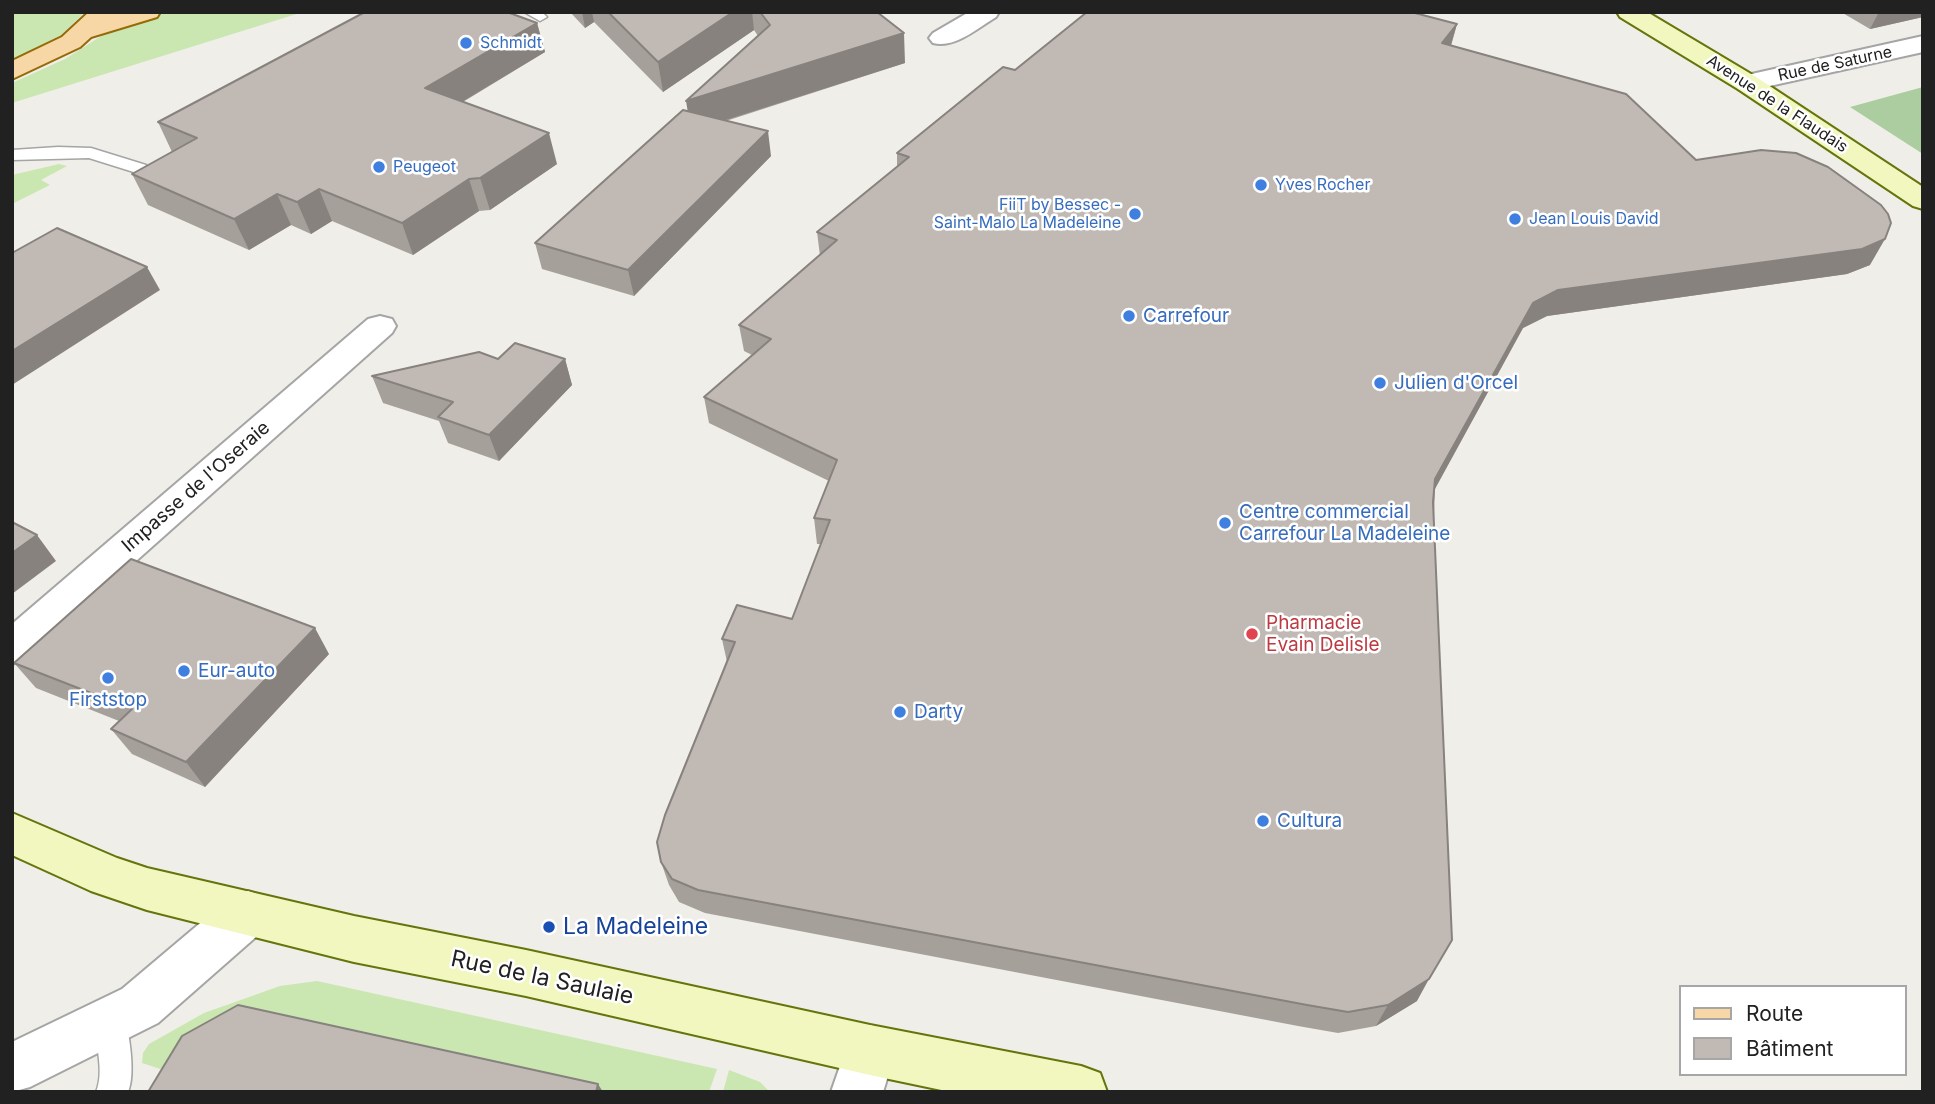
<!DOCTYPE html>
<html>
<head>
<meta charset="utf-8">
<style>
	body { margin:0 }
	#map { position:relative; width:1935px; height:1104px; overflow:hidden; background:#f0eee8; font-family:Inter,sans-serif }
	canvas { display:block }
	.frame { position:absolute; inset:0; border:14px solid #212121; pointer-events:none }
	.legend { position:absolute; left:1679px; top:985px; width:228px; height:91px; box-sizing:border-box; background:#fff; border:2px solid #a6a6a6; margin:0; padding:9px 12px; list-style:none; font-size:21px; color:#212121 }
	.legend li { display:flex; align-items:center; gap:14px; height:35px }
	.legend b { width:35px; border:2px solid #a6a6a6 }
</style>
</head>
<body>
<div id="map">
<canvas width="1935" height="1104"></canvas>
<div class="frame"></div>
<ul class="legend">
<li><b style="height:9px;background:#f7d7a6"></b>Route</li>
<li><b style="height:19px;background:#c1bab4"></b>Bâtiment</li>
</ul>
</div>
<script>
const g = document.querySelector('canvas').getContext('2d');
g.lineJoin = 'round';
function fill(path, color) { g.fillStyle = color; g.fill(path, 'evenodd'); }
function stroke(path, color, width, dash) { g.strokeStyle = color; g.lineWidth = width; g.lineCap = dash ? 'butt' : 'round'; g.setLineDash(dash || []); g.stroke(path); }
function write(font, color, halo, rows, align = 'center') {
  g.font = font + ' Inter,sans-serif'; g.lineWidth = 5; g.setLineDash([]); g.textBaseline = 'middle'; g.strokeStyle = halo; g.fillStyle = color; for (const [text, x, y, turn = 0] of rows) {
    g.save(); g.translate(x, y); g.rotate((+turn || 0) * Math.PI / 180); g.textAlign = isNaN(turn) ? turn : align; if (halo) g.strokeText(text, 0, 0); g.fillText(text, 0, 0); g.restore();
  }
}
fill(new Path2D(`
	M 12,12 L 85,12 L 61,35 L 12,60 Z
	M 164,12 L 303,12 L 12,103 L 12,83 L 65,59 L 114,28 Z
	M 59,164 L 67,166 L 41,180 L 50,185 L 12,204 L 12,175 Z
	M 317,981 L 717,1069 L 709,1092 L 610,1092 L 268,1020 L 188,1078 L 142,1063 L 143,1053 L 149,1044 L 204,1013 L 280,986 Z
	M 729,1070 L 760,1082 L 770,1092 L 723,1092 Z`), '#cae7b1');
fill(new Path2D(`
	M 1923,87 L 1923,154 L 1850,107 Z`), '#abcd9f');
const lane = new Path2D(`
	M 524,12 L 542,12 L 547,17 L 540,21 Z
	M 58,147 L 91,148 L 146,165 L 148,169 L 140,174 L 89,158 L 12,160 L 12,150 Z
	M 111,1005 L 122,1010 C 129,1028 136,1074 128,1092 L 96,1092 C 107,1065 89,1036 100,1010 Z`);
const street = new Path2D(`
	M 969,12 L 999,12 L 996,17 C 978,28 954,49 933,43 L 929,38 L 933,33 Z
	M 1923,36 L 1923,52 L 1747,91 L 1738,89 L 1734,83 L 1738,77 L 1747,75 Z
	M 380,316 L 392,319 L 396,326 L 392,333 L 26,659 L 12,664 L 12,624 L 368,319 Z
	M 248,891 L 265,897 L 272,913 L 265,929 L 158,1023 L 30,1087 L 12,1092 L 12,1042 L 122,989 L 231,897 Z
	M 870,1025 L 888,1032 L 896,1050 L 883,1092 L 831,1092 L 852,1032 Z`);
const secondary = new Path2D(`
	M 1617,12 L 1647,12 L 1756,77 L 1923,187 L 1923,209 L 1913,206 L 1738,89 L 1620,17 Z
	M 12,813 L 117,858 L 147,868 L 354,916 L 526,950 L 870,1025 L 1081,1066 L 1100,1073 L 1107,1092 L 951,1092 L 870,1075 L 526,996 L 354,962 L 147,910 L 91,891 L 12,855 Z`);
const primary = new Path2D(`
	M 89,12 L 160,12 L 157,17 L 91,37 L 80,47 L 12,79 L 12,61 L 62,37 Z`);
stroke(lane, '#a5a5a5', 3);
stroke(street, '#a5a5a5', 4);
stroke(secondary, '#65740b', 4);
stroke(primary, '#956b08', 4);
fill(lane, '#fff');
fill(street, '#fff');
fill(secondary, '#f2f7bf');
fill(primary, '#f7d7a6');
fill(new Path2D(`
	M 570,12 L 877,12 L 905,63 L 726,121 L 771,156 L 634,296 L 542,269 L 535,243 L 688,111 L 758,36 L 754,30 L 663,92 L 594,22 L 585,28 Z
	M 1841,12 L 1923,12 L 1923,17 L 1870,29 Z
	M 537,23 L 545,52 L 463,102 L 557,164 L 490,210 L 479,211 L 413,255 L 332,221 L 311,234 L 291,225 L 249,250 L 148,205 L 132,174 L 172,152 L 158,122 Z
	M 1457,24 L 1451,46 L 1696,160 L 1870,265 L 1847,274 L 1547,316 L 1523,328 L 1435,489 L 1417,1001 L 1376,1026 L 1338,1033 L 1298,1026 L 705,913 L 679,902 L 669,885 L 661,862 L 727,662 L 722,639 L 792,619 L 821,544 L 817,544 L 814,518 L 829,481 L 709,423 L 704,397 L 752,355 L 744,351 L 739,325 L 820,256 L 817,232 L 897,167 L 897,153 L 1015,70 Z
	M 498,359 L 565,359 L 572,385 L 499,461 L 448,443 L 439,421 L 383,403 L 372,376 Z
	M 329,654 L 205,787 L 132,754 L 111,729 L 119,721 L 36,688 L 14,663 Z`), '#a6a09b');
fill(new Path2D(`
	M 582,12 L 592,12 L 594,22 L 585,28 Z
	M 733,12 L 752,12 L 754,30 L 663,92 L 658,62 Z
	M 1879,12 L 1923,12 L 1923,17 L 1870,29 Z
	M 537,23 L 545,52 L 435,118 L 425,88 Z
	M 1457,24 L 1450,48 L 1442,43 Z
	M 904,33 L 905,63 L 691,131 L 686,101 Z
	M 768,131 L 771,156 L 634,296 L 628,270 Z
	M 549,133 L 557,164 L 490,210 L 480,178 Z
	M 469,179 L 479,211 L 413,255 L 402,223 Z
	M 319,189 L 332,221 L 311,234 L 297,202 Z
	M 277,194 L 291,225 L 249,250 L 234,219 Z
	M 1885,239 L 1870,265 L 1847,274 L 1547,316 L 1523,328 L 1426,505 L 1435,479 L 1533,303 L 1558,290 Z
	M 147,267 L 160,290 L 12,385 L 12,351 Z
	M 565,359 L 572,385 L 499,461 L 489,435 Z
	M 37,535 L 56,561 L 12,594 L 12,553 Z
	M 315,628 L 329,654 L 205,787 L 186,762 Z
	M 1429,979 L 1417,1001 L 1376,1026 L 1388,1005 Z
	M 598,1084 L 603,1092 L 596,1092 Z`), '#87827e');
const building = new Path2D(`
	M 365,12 L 507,12 L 537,23 L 425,88 L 549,133 L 480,178 L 469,179 L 402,223 L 319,189 L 297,202 L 277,194 L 234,219 L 132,174 L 197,138 L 158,122 Z
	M 608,12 L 733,12 L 658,62 Z
	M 760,12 L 877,12 L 904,33 L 686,101 L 770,25 Z
	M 1087,12 L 1411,12 L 1457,24 L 1442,43 L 1626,94 L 1696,160 L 1761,150 L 1796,153 L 1828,167 L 1881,205 L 1888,214 L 1891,223 L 1885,239 L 1862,249 L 1558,290 L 1533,303 L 1435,479 L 1433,502 L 1452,940 L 1429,979 L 1388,1005 L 1348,1012 L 1307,1005 L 698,890 L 672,879 L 661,862 L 657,842 L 665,815 L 735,642 L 722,639 L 737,605 L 792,619 L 830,520 L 814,518 L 837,460 L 704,397 L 771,339 L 739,325 L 837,240 L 817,232 L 909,157 L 897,153 L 1003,67 L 1015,70 Z
	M 683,110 L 768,131 L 628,270 L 535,243 Z
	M 57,228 L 147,267 L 12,351 L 12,253 Z
	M 515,343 L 565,359 L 489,435 L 438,417 L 453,402 L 372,376 L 479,352 L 498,359 Z
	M 12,522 L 37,535 L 12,553 Z
	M 131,559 L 315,628 L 186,762 L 111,729 L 132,709 L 14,663 Z
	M 238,1005 L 598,1084 L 596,1092 L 148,1092 L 182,1036 Z`);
fill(building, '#c1bab4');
stroke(building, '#87827e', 2);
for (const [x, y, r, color] of [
	[466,43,7,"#3f7fe0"],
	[379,167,7,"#3f7fe0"],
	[1261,185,7,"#3f7fe0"],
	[1135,214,7,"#3f7fe0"],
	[1515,219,7,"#3f7fe0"],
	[1129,316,7,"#3f7fe0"],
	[1380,383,7,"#3f7fe0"],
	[1225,523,7,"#3f7fe0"],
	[1252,634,7,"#e0444e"],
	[184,671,7,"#3f7fe0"],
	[108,678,7,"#3f7fe0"],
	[900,712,7,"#3f7fe0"],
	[1263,821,7,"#3f7fe0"],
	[549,927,7,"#1a4fb4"]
]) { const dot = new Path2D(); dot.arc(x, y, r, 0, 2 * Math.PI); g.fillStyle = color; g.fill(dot); stroke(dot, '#fff', 2.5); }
write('16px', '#366cbe', '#fff', [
	["Schmidt",480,43],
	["Peugeot",393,167],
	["Yves Rocher",1275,185],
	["FiiT by Bessec -",1121,205,"right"],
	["Saint-Malo La Madeleine",1121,223,"right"],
	["Jean Louis David",1529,219]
], 'left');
write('16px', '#212121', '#fff', [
	["Rue de Saturne",1835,64,-12],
	["Avenue de la Flaudais",1777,104,33]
]);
write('19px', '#366cbe', '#fff', [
	["Carrefour",1143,316],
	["Julien d'Orcel",1394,383],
	["Centre commercial",1239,512],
	["Carrefour La Madeleine",1239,534],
	["Eur-auto",198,671],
	["Firststop",108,700,"center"],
	["Darty",914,712],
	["Cultura",1277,821]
], 'left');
write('19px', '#212121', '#fff', [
	["Impasse de l'Oseraie",196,487,-41]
]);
write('19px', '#be3a42', '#fff', [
	["Pharmacie",1266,623],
	["Evain Delisle",1266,645]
], 'left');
write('23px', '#164399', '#fff', [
	["La Madeleine",563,927]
], 'left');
write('23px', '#212121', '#fff', [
	["Rue de la Saulaie",542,978,12]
]);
</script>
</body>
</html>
